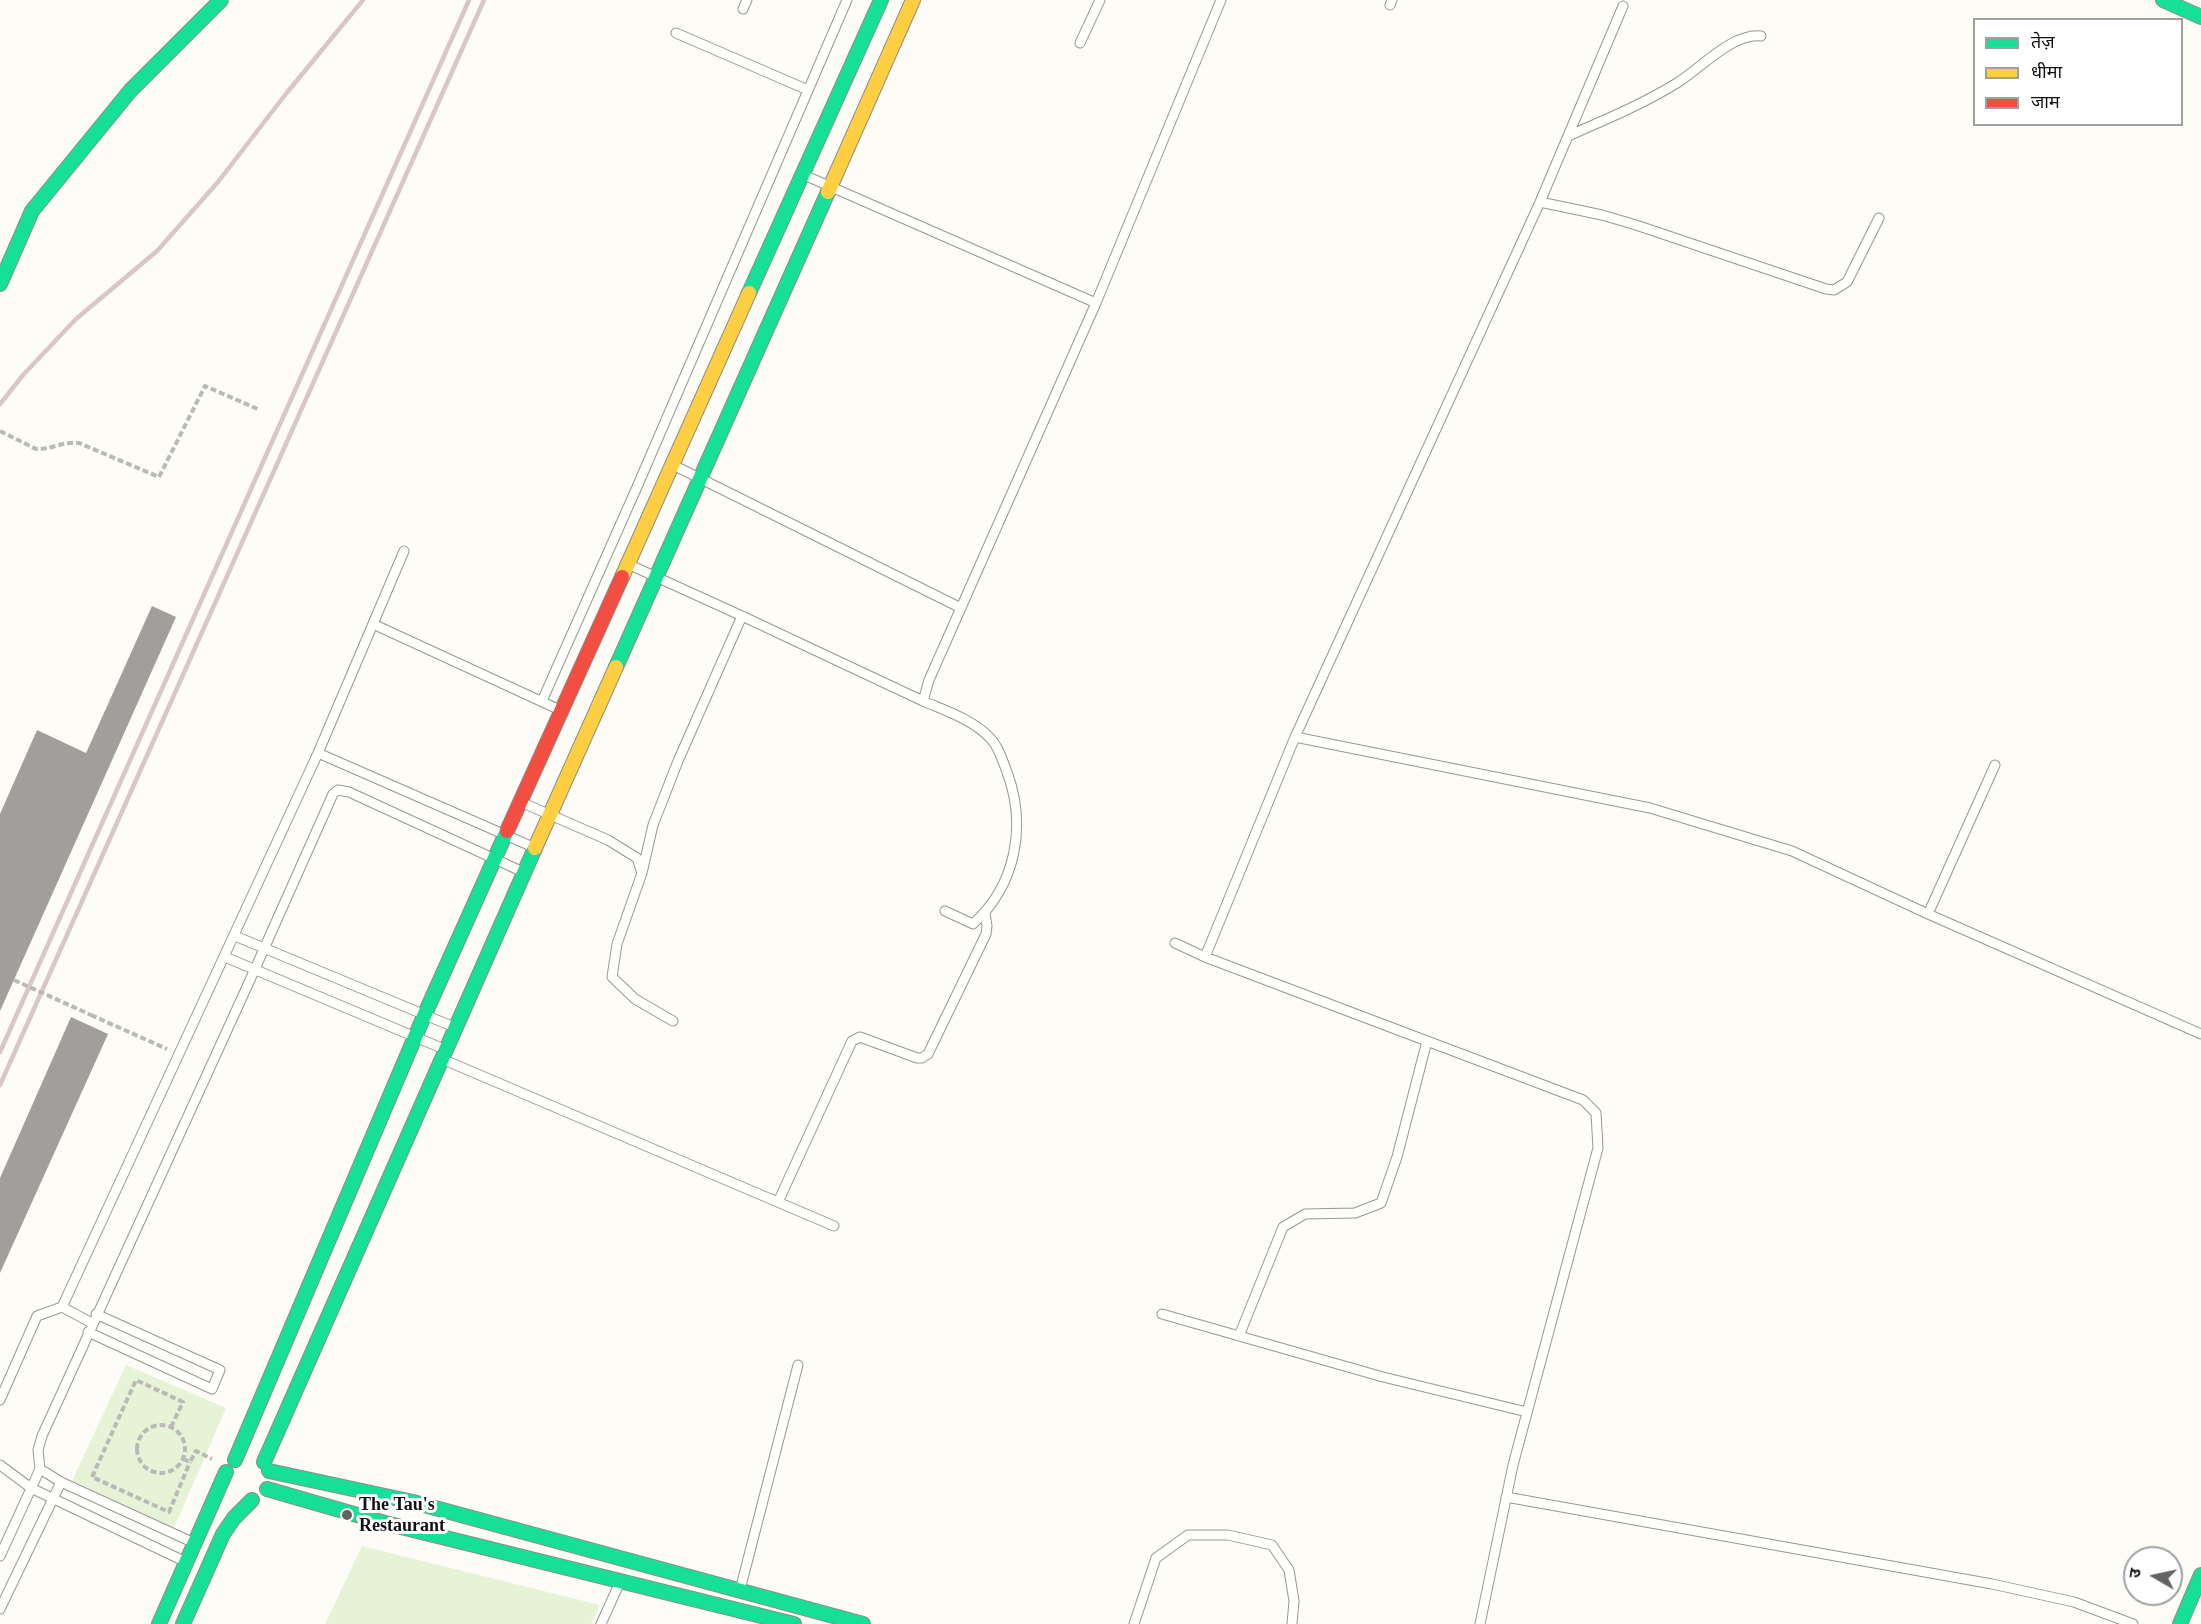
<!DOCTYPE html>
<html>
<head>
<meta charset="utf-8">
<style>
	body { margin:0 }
	#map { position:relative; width:2201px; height:1624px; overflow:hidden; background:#fdfcf7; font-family:Georgia,"Noto Sans Devanagari",serif }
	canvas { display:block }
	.legend { position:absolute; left:1973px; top:18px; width:210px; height:108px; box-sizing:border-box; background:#fff; border:2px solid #a0a0a0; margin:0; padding:8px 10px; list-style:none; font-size:18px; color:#111 }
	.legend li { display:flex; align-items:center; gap:12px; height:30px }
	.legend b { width:30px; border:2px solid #a0a0a0 }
	.north { position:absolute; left:2123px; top:1546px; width:60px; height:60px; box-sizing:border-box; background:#fff; border:2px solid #a0a0a0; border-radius:50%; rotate:279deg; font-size:16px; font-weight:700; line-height:24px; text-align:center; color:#111 }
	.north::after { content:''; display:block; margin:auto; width:21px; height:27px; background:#646362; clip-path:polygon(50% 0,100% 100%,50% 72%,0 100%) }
</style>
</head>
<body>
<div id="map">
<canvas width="2201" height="1624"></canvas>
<ul class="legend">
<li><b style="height:8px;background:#16e098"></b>तेज़</li>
<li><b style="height:8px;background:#ffcf43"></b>धीमा</li>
<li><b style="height:8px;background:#f24e42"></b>जाम</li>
</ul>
<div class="north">उ</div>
</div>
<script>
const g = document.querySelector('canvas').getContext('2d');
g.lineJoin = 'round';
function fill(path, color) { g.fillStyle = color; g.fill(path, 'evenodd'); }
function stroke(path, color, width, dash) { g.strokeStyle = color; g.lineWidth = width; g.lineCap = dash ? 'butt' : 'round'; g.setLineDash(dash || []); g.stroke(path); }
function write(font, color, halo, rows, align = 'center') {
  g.font = font + ' Georgia,serif'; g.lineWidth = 6; g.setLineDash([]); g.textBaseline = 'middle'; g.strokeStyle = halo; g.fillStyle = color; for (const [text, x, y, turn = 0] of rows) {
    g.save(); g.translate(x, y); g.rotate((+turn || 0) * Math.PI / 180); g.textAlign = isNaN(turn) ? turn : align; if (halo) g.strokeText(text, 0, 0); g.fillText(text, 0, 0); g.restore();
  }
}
fill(new Path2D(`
	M 126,1365 L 226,1408 L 174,1528 L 72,1481 Z
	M 362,1546 L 600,1605 L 591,1624 L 325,1624 Z`), '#e7f3d7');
fill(new Path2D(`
	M 152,606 L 176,617 L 0,1011 L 0,814 L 37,730 L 86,753 Z
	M 71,1017 L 108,1034 L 0,1273 L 0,1178 Z`), '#a19f9c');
const lane = new Path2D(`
	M 1390,5 L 1392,0
	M 743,9 L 747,0
	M 676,33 L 808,90
	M 1080,43 L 1100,0
	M 1568,136 C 1605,120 1643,104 1677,83 C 1701,68 1732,33 1761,36
	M 804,175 L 1096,303
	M 1540,202 L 1602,215 L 1636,225 L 1826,289 L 1834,290 L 1847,282 L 1879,218
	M 673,465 L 961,608
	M 630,565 L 742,616 L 678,761 L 653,825 L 642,873
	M 742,616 L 923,701
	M 373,624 L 560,710
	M 542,701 L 637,487 L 847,0
	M 1295,737 L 1650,808 L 1792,851 L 1928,914 L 2201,1034
	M 318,753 L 404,551
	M 523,803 L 608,840 L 637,858 L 642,873 L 617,944 L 612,977 L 635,999 L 673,1021
	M 945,911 L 973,924 C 1016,885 1027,826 1007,772 C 1003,762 999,747 991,739 C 974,720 946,711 923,701 L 929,680 L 1096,303 L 1221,0
	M 1928,914 L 1995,765
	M 235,936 L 454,1027
	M 1175,943 L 1205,957 L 1583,1100 L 1596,1113 L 1598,1148 L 1513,1465 L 1480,1624
	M 225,957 L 444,1049
	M 1205,957 L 1295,737 L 1540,202 L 1623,6
	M 442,1059 L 834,1226
	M 778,1202 L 852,1041 L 860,1037 L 917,1058 L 922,1058 L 928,1054 L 986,934 L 987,926 L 985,913
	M 62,1307 L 92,1323
	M 1162,1314 L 1383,1377 L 1527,1412
	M 88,1332 L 212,1389 L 220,1370 L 96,1314
	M 1239,1336 L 1283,1227 L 1305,1214 L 1355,1213 L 1381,1203 L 1397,1157 L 1427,1041
	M 0,1400 L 37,1316 L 62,1307 L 318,753 L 533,847
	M 0,1465 L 31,1488 L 186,1562
	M 61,1482 L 192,1542
	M 1506,1497 L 1992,1584 L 2074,1602 L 2133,1624
	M 0,1556 L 40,1469
	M 740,1590 L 798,1365
	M 0,1609 L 61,1482 L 40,1469 L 38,1450 L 42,1436 L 255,969 L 333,794 L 338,790 L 349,792 L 523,872
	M 601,1624 L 620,1582
	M 1134,1624 L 1156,1558 L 1188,1535 L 1228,1535 L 1272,1545 L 1289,1570 L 1294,1601 L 1292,1624`);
const fast = new Path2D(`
	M 2163,0 L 2201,17
	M 0,284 L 32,211 L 130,91 L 221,0
	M 749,293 L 881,0
	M 616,667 L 828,192
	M 235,1460 L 424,1016 L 507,831
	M 264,1462 L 535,848
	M 269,1471 L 413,1502 L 863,1624
	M 267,1489 L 385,1523 L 794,1624
	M 159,1624 L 226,1472
	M 183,1624 L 223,1534 L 234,1518 L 252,1500
	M 2180,1624 L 2201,1575`);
const slow = new Path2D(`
	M 828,192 L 913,0
	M 622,577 L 749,293
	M 535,848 L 616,667`);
const jam = new Path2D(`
	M 507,831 L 622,577`);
stroke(lane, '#979795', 11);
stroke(fast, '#8e8d8b', 16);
stroke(slow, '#8e8d8b', 16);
stroke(jam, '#8e8d8b', 16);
stroke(new Path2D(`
	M 0,431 L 36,449 C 50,450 63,441 79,443 L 159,477 L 205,386 L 260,410
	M 91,1015 L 167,1049
	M137 1449a24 24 0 1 1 48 0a24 24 0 1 1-48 0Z
	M 171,1427 L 183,1402 L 136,1380 L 92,1477 L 169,1512 L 190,1462
	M 183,1459 L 190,1462 L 196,1451 L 212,1459`), '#b9b9b8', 4, [6, 3]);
stroke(lane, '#fffffe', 9);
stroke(fast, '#16e098', 14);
stroke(slow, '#ffcf43', 14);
stroke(jam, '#f24e42', 14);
stroke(new Path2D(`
	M 0,404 L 23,375 L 76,319 L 157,251 L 218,182 L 285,95 L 363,0
	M 0,1052 L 469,0
	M 0,1085 L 484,0`), '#d9c6c7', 4.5);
stroke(new Path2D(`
	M 14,980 L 91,1015`), '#b9b9b8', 4, [6, 3]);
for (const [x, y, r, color] of [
	[347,1515,6,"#646362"]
]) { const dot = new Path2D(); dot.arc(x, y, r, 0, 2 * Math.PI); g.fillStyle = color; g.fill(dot); stroke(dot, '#fff', 2); }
write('bold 18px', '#111', '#fff', [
	["The Tau's",359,1505],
	["Restaurant",359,1526]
], 'left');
</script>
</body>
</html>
